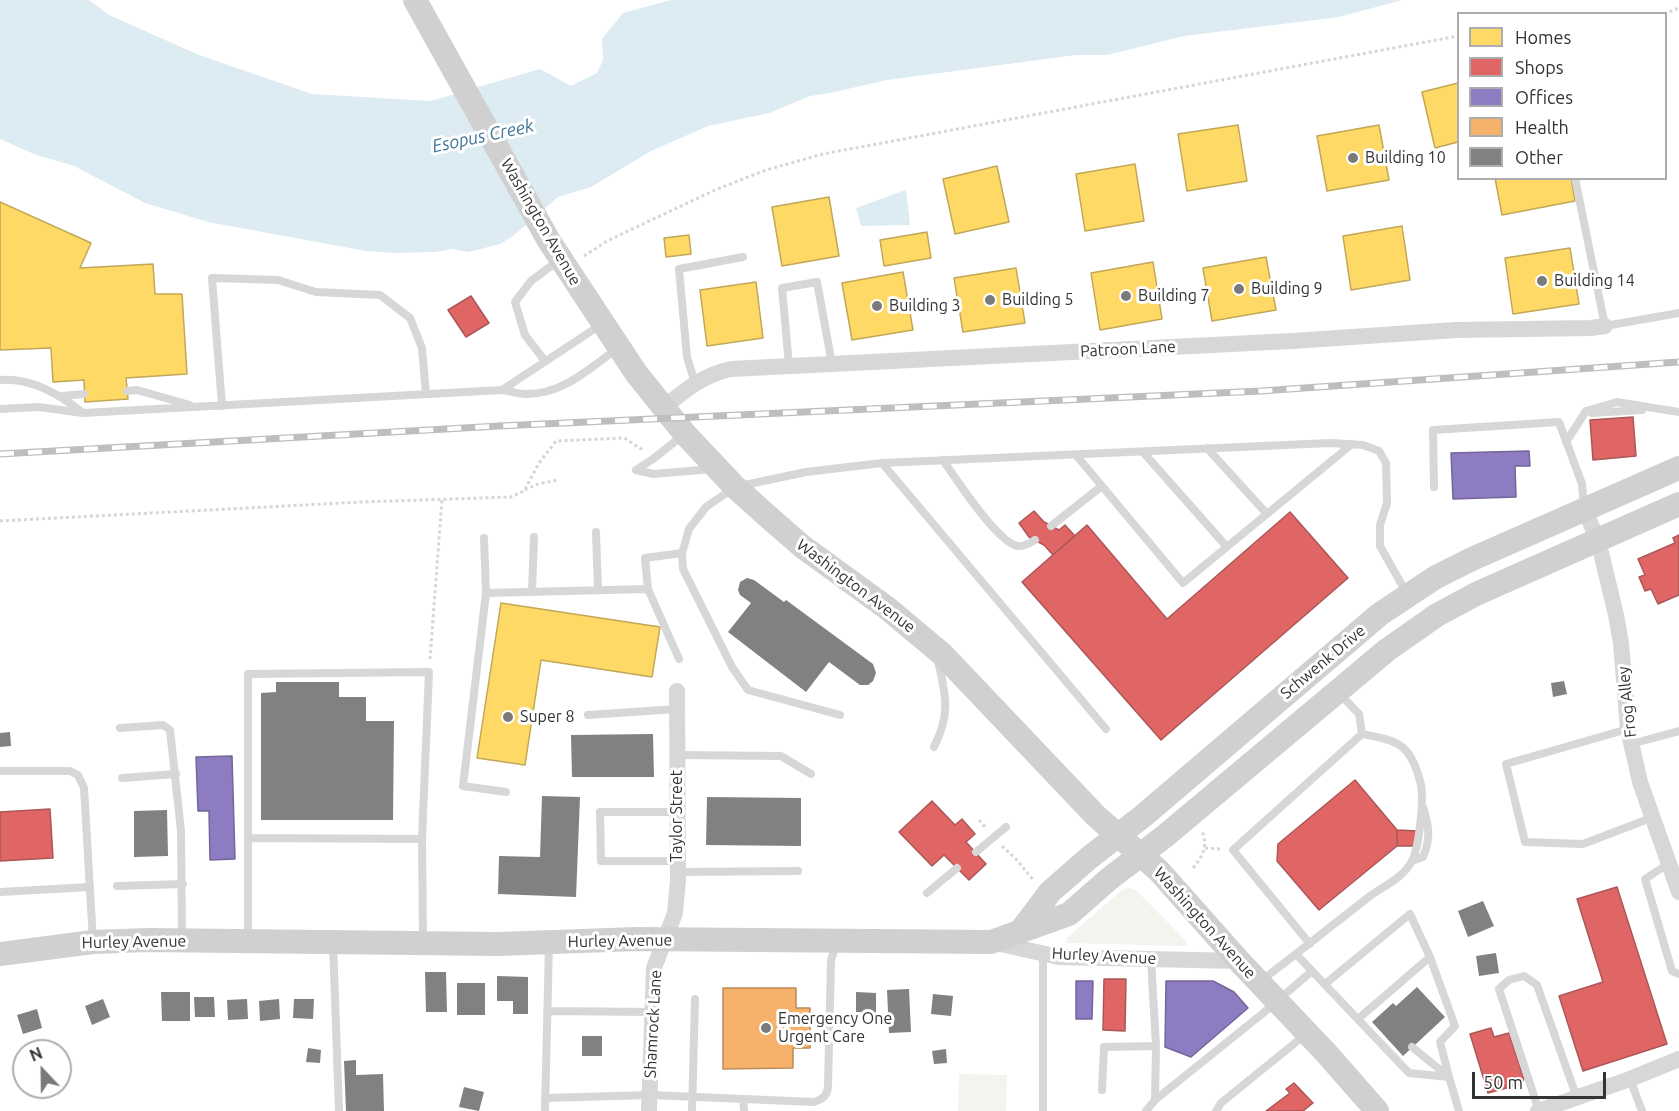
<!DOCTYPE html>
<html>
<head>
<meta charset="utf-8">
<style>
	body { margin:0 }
	#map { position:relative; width:1679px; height:1111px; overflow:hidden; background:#fff; font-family:Ubuntu,sans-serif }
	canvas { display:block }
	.legend { position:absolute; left:1457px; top:12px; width:210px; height:168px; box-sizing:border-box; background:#fff; border:2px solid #adadad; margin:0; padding:8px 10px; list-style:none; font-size:18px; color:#333 }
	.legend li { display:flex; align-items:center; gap:12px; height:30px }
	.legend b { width:30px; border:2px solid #adadad }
	.north { position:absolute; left:12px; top:1039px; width:60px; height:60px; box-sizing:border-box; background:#fff; border:2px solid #adadad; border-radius:50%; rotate:338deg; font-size:16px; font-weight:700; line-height:24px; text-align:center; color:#333 }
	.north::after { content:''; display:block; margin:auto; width:21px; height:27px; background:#7a7a7a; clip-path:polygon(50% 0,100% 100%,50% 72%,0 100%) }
	.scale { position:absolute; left:1472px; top:1072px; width:134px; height:27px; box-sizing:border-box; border:3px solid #333; border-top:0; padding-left:8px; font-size:18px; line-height:21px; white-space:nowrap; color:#333; -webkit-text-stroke:4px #fff; paint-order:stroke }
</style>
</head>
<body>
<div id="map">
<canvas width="1679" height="1111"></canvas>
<ul class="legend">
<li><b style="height:16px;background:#ffd966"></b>Homes</li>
<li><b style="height:16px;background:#e06666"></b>Shops</li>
<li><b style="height:16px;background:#8e7cc3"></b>Offices</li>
<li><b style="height:16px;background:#f6b26b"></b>Health</li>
<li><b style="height:16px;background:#818181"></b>Other</li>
</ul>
<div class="north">N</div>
<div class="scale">50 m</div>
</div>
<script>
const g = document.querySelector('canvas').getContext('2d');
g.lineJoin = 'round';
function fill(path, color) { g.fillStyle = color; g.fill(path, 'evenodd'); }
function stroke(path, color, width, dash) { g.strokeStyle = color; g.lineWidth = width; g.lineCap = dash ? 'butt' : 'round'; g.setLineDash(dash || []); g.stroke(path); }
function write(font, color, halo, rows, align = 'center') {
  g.font = font + ' Ubuntu,sans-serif'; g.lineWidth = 6; g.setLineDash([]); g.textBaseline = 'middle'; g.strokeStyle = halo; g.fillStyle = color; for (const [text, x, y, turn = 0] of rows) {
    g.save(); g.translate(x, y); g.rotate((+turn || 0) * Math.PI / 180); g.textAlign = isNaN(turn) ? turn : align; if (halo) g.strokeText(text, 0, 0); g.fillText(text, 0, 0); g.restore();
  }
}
fill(new Path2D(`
	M 1129,888 L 1136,890 L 1187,942 L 1187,945 L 1185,946 L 1067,943 L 1067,938 L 1123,889 Z
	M 959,1074 L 1007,1075 L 1006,1111 L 958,1111 Z`), '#f1f5ed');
fill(new Path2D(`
	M 0,0 L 89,0 L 109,15 L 199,55 L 312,94 L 431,101 L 540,69 L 571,86 L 597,73 L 603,60 L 602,39 L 623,13 L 671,0 L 1402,0 L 1339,17 L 1184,36 L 1107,55 L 1076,55 L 887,80 L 830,93 L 810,96 L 769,113 L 708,126 L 651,151 L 591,187 L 558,197 L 513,236 L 500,244 L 469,252 L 452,249 L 435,252 L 393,253 L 366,251 L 208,222 L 145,203 L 74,166 L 34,154 L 0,139 Z
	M 906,190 L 910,225 L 861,226 L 856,208 Z`), '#ddebf3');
const homes = new Path2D(`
	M 1458,83 L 1458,142 L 1435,148 L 1422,92 Z
	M 1238,125 L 1247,181 L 1187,191 L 1178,134 Z
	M 1379,125 L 1389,180 L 1327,191 L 1317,136 Z
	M 1135,164 L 1144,221 L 1085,231 L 1076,174 Z
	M 997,166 L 1009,222 L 955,234 L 943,179 Z
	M 1495,178 L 1571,178 L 1575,201 L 1502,215 Z
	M 829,197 L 839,256 L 782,266 L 772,207 Z
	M 0,202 L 91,243 L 80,268 L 153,264 L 155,294 L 182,294 L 187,374 L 126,378 L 128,399 L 85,402 L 84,380 L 53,382 L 51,348 L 0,350 Z
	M 1402,226 L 1410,280 L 1351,290 L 1343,236 Z
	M 927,232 L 931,258 L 884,266 L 880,240 Z
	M 689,235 L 691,254 L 666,257 L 664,238 Z
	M 1570,248 L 1579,304 L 1513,314 L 1505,258 Z
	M 1266,257 L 1276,310 L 1212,321 L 1203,268 Z
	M 1153,262 L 1162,319 L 1100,330 L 1091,273 Z
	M 1016,268 L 1025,323 L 963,332 L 954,278 Z
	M 903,272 L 913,330 L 852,340 L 842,283 Z
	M 756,282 L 763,338 L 707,346 L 700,290 Z
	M 501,603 L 660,627 L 652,677 L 541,660 L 525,765 L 477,758 Z`);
fill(homes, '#ffd966');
stroke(homes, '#c2a757', 1.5);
const shops = new Path2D(`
	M 471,296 L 489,323 L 466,337 L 448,310 Z
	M 1633,417 L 1636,456 L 1593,460 L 1590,420 Z
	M 1034,511 L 1044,522 L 1059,530 L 1065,525 L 1075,536 L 1053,555 L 1044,545 L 1029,537 L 1019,523 Z
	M 1290,512 L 1348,578 L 1161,740 L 1022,582 L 1087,525 L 1167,619 Z
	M 1679,535 L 1679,595 L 1658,604 L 1651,589 L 1645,591 L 1639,577 L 1645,575 L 1638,559 L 1675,543 L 1673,538 Z
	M 1355,780 L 1397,830 L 1397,846 L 1319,910 L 1277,861 L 1278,844 Z
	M 932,801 L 955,825 L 962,819 L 975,834 L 966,842 L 986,864 L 969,880 L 944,855 L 932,866 L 899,832 Z
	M 50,809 L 53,858 L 0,861 L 0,812 Z
	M 1397,830 L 1418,831 L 1416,846 L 1397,846 Z
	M 1617,887 L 1667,1044 L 1583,1071 L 1559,996 L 1603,982 L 1577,899 Z
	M 1104,979 L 1126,979 L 1125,1031 L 1103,1030 Z
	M 1491,1028 L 1494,1037 L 1509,1033 L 1524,1079 L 1521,1084 L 1488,1093 L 1470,1034 Z
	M 1294,1083 L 1313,1103 L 1303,1111 L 1266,1111 L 1290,1093 L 1286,1089 Z`);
fill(shops, '#e06666');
stroke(shops, '#ac5757', 1.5);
const offices = new Path2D(`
	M 1529,451 L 1530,466 L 1515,466 L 1516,497 L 1453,499 L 1451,453 Z
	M 232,756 L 235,859 L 210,860 L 209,811 L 198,811 L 196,757 Z
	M 1076,981 L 1093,981 L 1092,1019 L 1076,1019 Z
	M 1166,981 L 1213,981 L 1234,992 L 1248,1008 L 1191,1057 L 1165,1047 Z`);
fill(offices, '#8e7cc3');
stroke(offices, '#736698', 1.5);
const health = new Path2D(`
	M 723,988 L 796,988 L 796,1008 L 810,1008 L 810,1048 L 793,1048 L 793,1068 L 723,1069 Z`);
fill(health, '#f6b26b');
stroke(health, '#bc8c5a', 1.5);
fill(new Path2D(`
	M 747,578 L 754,580 L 784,602 L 786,600 L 873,664 L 876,673 L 873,681 L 868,685 L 860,685 L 829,662 L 806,692 L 728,632 L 751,603 L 740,595 L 738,590 L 740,582 Z
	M 1564,681 L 1567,694 L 1553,697 L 1551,683 Z
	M 276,682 L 339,682 L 339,697 L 366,697 L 366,721 L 394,721 L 393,820 L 261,820 L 261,693 L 276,692 Z
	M 10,732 L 11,746 L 0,747 L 0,733 Z
	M 653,734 L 654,777 L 572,777 L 571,735 Z
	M 542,796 L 580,797 L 576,897 L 498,894 L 499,856 L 540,857 Z
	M 707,797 L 801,798 L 801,846 L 706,845 Z
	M 167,810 L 168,856 L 134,857 L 134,811 Z
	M 1483,901 L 1494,926 L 1468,937 L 1458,911 Z
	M 1496,953 L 1499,973 L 1479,976 L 1476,956 Z
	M 425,972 L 446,972 L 447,1012 L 426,1012 Z
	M 497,976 L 528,977 L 528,1014 L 513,1014 L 513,1001 L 497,1001 Z
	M 457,983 L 485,983 L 485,1015 L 457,1015 Z
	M 1417,987 L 1445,1017 L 1403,1056 L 1372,1022 L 1393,1003 L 1396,1006 Z
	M 909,989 L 911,1032 L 889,1033 L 887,990 Z
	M 161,992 L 190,992 L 190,1021 L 162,1021 Z
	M 856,992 L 876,993 L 876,1013 L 856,1012 Z
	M 933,994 L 953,996 L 951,1016 L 931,1014 Z
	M 194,997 L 214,997 L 215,1017 L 195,1017 Z
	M 103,999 L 110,1017 L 92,1025 L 85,1006 Z
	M 247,999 L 248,1019 L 228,1020 L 227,1000 Z
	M 279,999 L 280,1019 L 260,1021 L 259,1001 Z
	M 294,999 L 314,999 L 313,1019 L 293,1018 Z
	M 37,1009 L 42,1028 L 23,1034 L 17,1015 Z
	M 582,1036 L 602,1036 L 602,1056 L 582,1056 Z
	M 308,1048 L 321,1050 L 320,1063 L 306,1062 Z
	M 946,1049 L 947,1063 L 934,1064 L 932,1051 Z
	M 356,1060 L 356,1075 L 383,1074 L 384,1111 L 346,1111 L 344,1061 Z
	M 464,1087 L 484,1092 L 479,1111 L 459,1107 Z`), '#818181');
stroke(new Path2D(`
	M 1664,14 L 1679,8
	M 584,256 L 607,241 L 715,190 L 766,170 L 823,154 L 1458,36
	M 525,490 L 538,484 L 558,480
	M 0,521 L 361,502 L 511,497 L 524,491 L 539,463 L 556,441 L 624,438 L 643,450
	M 430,659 L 442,499
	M 979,820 L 986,828
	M 1002,846 L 1016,859 L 1034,881
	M 1205,848 L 1221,849
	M 1193,868 C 1203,856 1208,846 1202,831`), '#d6d6d6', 3, [3, 3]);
stroke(new Path2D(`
	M 1575,178 L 1605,326 L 1679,313
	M 545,361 L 525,335 L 515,302 L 531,281 L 559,260
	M 789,366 L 782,288 L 817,282 L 832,364
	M 0,380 C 32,378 59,394 83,413 L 502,390 C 509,391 518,394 525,394 C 562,395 590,368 618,348
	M 695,383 L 687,357 L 679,269 L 743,257
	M 502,390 L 602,324
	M 127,391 L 137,390 L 190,405
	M 62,396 L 84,394
	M 222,406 L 212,278 L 278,280 L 316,292 L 380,295 L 410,318 L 422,348 L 426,394
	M 0,409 L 39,407 L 83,413
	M 1592,413 L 1642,410
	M 1566,442 L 1586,411 L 1617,402 L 1679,412
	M 1207,448 L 1267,514
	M 1143,452 L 1227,547
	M 1076,455 L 1183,583 L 1352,444
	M 943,460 C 956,479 996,541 1017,546 C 1024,547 1030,543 1035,540
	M 882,463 L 1106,729
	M 636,470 L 653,474 L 713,469
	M 636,470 L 653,459 L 682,436
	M 1434,487 L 1433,430 L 1559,422 L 1582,484 L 1584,506
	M 1051,526 L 1102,486
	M 596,532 L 598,590
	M 484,538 L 486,593
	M 648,589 L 679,659
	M 532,592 L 534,537
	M 588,715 L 677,709
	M 840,715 L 748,690 L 732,667 L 683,569 L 682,553 L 689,529 L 706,507 L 735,487 L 806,472 L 882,463 L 1330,443 L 1363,445 L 1379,451 L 1386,463 L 1387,503 L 1380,525 L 1380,546 L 1407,594
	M 120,728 L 163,725 L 170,730 L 181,831 L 182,937
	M 1628,729 L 1506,764 L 1525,842 L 1583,844 L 1651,818
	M 1631,744 L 1679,731
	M 934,747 C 951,713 946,696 938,661
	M 677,755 L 781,756 L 811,774
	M 0,771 L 70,771 L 78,775 L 84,788 L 93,941
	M 122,778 L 176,774
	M 506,792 L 463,786 L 486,593 L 648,589 L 645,558 L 682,553
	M 677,812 L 600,812 L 601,861 L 678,861
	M 248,838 L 422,839
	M 976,852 L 1006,827
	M 1412,861 L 1423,857 C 1431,838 1429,826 1423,807
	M 1668,864 L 1645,879 L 1672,971 L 1679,974
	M 678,872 L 798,871
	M 117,886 L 183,884
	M 0,892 L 90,887
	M 927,893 L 957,868
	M 248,941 L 248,674 L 429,672 L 422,839 L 423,940
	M 333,943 L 339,1111
	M 1310,944 L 1233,850 L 1362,734 L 1359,714 L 1339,693
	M 1043,954 L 1043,1111
	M 1296,954 L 1312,971
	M 1430,957 L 1455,1026 L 1440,1042 L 1449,1077
	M 1151,959 L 1156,1046 L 1155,1100
	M 1262,980 C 1298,953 1334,924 1370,896 C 1384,886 1403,878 1412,861 C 1419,847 1425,797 1420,781 C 1410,743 1398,741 1362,734
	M 1325,984 L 1410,914 L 1430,957 L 1358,1019
	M 547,1011 L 652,1012
	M 1412,1047 L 1449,1077
	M 1630,1079 L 1642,1111
	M 1102,1090 L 1104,1047 L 1156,1046
	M 545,1098 L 650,1095 L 814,1102 C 823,1099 827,1096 828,1087 L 831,960 L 837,942
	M 743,1099 L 744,1111
	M 545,1111 L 549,943
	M 692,1111 L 695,999
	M 1146,1111 L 1155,1100 L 1262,1014 L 1312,971 L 1409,1073 L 1449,1077 L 1459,1111
	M 1216,1111 L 1221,1103 L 1306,1034
	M 1539,1111 L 1499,989 L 1509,980 L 1524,976 L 1537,985 L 1577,1098`), '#d7d7d7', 8);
stroke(new Path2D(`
	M 663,408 C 685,390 703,375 731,369 L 1292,341 L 1456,330 L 1591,328 L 1605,326
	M 1584,509 L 1598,540 L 1616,615 L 1621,643 L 1628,729 L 1640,782 L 1679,892
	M 991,942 L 1059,957 L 1239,961
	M 649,1111 L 654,968 L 675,913 L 678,880 L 677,691
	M 1538,1111 L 1630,1079 L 1679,1059`), '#d7d7d7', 16);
stroke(new Path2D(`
	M 415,0 L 549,241 L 636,373 L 685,434 L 735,487 L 773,521 L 803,547 L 887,608 L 942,654 L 1096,816 L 1159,871 L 1239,961 L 1328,1055 L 1377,1111
	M 1020,932 L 1050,892 L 1090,857 L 1143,816 L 1380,614 L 1436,577 L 1472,559 L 1679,468
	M 0,954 L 93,942 L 148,940 L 498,944 L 637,939 L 991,942 L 1069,914 L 1109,879 L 1165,836 L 1387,650 L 1437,615 L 1476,594 L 1679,504`), '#d0d0d0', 24);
const rail = new Path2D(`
	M 0,454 L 499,426 L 1261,391 L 1679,362`);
stroke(rail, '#bebebe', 7);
stroke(rail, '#fff', 4.5, [14]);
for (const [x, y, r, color] of [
	[1353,158,6,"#7a7a7a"],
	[1542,281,6,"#7a7a7a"],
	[1239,289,6,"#7a7a7a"],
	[1126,296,6,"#7a7a7a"],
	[990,300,6,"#7a7a7a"],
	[877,306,6,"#7a7a7a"],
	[508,717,6,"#7a7a7a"],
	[766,1028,6,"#7a7a7a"]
]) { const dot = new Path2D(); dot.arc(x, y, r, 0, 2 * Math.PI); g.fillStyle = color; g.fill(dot); stroke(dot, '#fff', 2); }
write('16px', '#333', '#fff', [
	["Building 10",1365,158],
	["Building 14",1554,281],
	["Building 9",1251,289],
	["Building 7",1138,296],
	["Building 5",1002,300],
	["Building 3",889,306],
	["Super 8",520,717],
	["Emergency One",778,1019],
	["Urgent Care",778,1037]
], 'left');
write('16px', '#333', '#fff', [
	["Washington Avenue",541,222,60],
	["Patroon Lane",1128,349,-3],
	["Washington Avenue",856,586,37],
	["Schwenk Drive",1323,662,-40],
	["Frog Alley",1627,702,-96],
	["Taylor Street",677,816,-90],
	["Washington Avenue",1205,923,48],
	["Hurley Avenue",620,941,-1],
	["Hurley Avenue",134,942,-1],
	["Hurley Avenue",1104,956,3],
	["Shamrock Lane",653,1024,-87]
]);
write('italic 18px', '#3f7597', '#fff', [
	["Esopus Creek",483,136,-12]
]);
</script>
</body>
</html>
